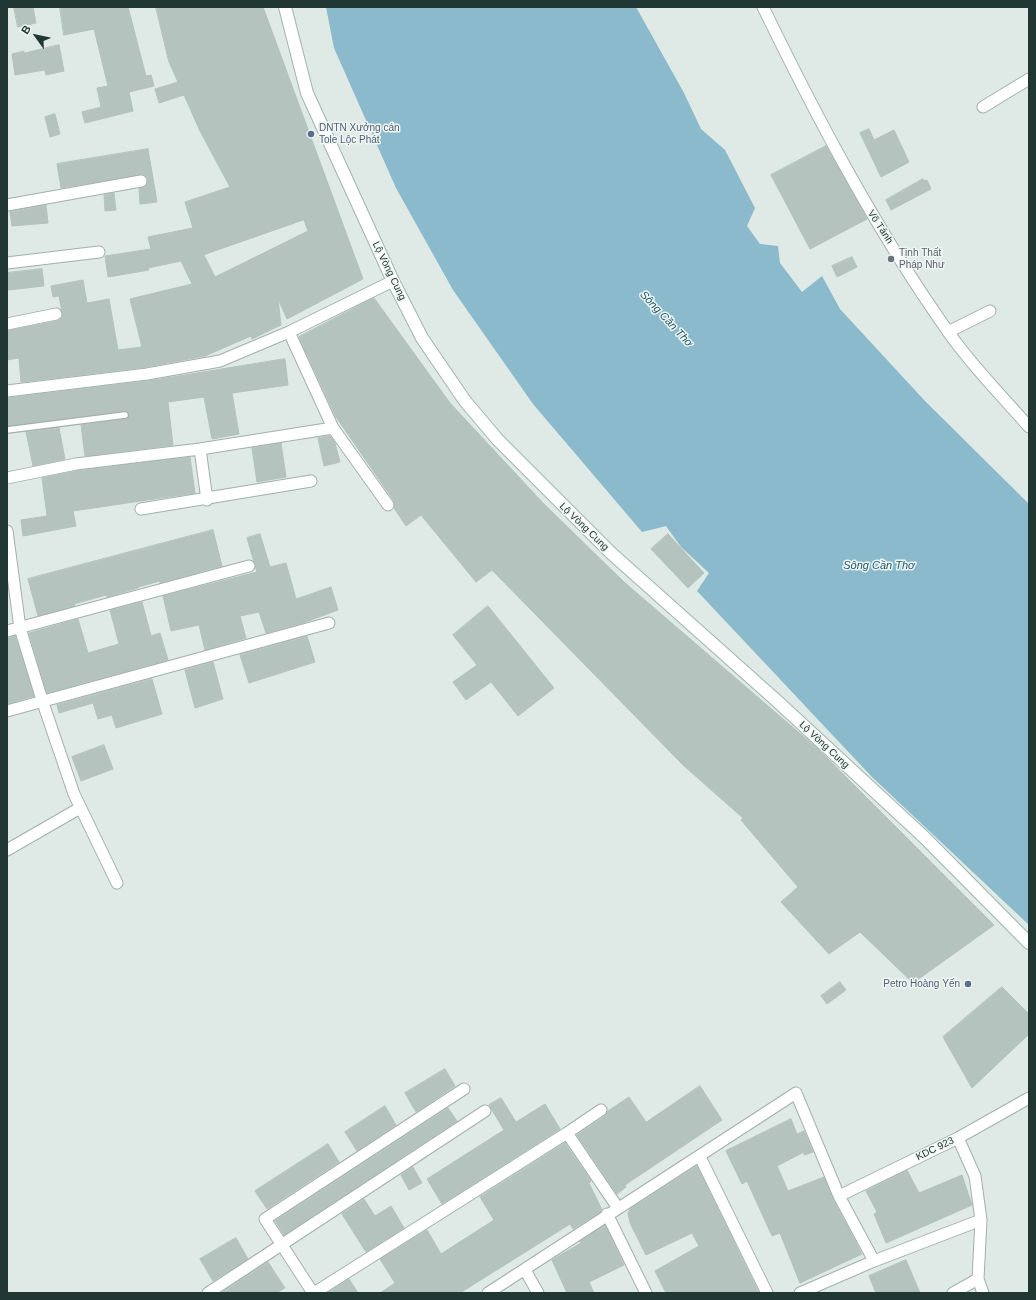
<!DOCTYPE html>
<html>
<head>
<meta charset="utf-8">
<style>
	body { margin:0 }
	#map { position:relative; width:1036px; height:1300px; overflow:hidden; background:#dfe9e5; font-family:Arial,sans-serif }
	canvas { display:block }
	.frame { position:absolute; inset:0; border:8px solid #213734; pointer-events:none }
	.north { position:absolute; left:16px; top:16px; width:40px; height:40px; -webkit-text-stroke:3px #eff6f3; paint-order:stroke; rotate:303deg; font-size:11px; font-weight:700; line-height:16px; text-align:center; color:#213734 }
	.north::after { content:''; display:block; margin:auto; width:14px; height:18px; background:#213734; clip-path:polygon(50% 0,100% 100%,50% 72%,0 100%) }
</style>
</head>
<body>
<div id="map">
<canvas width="1036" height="1300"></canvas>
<div class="frame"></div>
<div class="north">B</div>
</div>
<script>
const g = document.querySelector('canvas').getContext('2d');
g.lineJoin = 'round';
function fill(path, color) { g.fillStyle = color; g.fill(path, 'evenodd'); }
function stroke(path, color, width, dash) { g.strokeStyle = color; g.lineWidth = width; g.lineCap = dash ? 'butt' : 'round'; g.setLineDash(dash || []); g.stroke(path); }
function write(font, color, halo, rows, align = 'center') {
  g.font = font + ' Arial,sans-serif'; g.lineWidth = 3; g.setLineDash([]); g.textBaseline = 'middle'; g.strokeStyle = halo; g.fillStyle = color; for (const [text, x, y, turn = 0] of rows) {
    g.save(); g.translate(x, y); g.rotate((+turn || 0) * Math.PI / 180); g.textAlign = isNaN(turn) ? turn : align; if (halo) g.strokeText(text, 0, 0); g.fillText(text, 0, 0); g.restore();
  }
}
fill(new Path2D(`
	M 326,7 L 636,7 L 684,93 L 701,129 L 725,150 L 755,208 L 747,226 L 760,244 L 778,246 L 780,263 L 802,292 L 822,276 L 840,309 L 925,401 L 1029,504 L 1029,925 L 872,777 L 697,591 L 709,573 L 681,547 L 666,526 L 642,532 L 533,404 L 453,290 L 396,188 L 334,48 Z`), '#8abacb');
const building = new Path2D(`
	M 14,7 L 33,7 L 36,23 L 18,27 Z
	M 60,7 L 128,7 L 146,76 L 151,75 L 154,86 L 129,92 L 133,111 L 85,123 L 82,112 L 101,107 L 97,88 L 108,86 L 94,29 L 64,35 Z
	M 156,7 L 263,7 L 363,279 L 287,319 L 278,299 L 281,325 L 252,339 L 251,336 L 205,356 L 146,367 L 21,382 L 19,358 L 7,360 L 7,331 L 57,321 L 63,317 L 59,296 L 53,297 L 51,286 L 83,280 L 87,303 L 109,299 L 118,350 L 142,347 L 130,299 L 192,284 L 181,261 L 148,268 L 149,270 L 108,277 L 105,256 L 151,249 L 148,237 L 193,228 L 185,202 L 230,187 L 200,131 L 184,95 L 159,103 L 155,89 L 178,82 L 169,62 ZM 304,220 L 308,231 L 215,277 L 204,255 Z
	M 59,45 L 64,71 L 46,75 L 45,70 L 15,75 L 12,54 L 24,51 L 24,53 Z
	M 55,114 L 60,134 L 50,137 L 45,117 Z
	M 869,129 L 874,140 L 894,130 L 909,162 L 881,177 L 860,133 Z
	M 826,146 L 867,219 L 810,249 L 771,175 Z
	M 148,149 L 157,202 L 140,204 L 139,188 L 145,187 L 148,183 L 147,177 L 143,174 L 61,188 L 57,164 Z
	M 923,179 L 924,181 L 927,180 L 931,189 L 891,210 L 886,200 Z
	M 114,193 L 116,210 L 105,211 L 104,195 Z
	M 46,205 L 48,223 L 12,226 L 10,212 Z
	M 852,257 L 857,267 L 837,277 L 832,266 Z
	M 42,269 L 44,286 L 8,290 L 7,273 Z
	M 374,298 L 450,403 L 543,503 L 624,582 L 818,749 L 994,925 L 913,983 L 860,932 L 829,954 L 781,902 L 798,887 L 741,820 L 743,818 L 683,765 L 492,570 L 476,582 L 421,515 L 406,526 L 394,508 L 394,501 L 336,417 L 299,337 Z
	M 285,359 L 288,385 L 232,393 L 239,434 L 212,439 L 204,397 L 168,402 L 173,445 L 85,456 L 81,425 L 126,419 L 129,414 L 125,411 L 7,426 L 7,398 L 148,381 Z
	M 59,428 L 65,459 L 33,466 L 26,432 Z
	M 330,436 L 335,443 L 340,462 L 324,466 L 318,438 Z
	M 281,443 L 286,477 L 257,482 L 252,448 Z
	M 190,457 L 195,493 L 73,511 L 76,526 L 23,536 L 21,520 L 47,516 L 42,478 L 77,471 Z
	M 213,530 L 222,566 L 160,583 L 160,581 L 138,587 L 138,588 L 107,597 L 106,595 L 74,604 L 75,606 L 38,616 L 28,579 Z
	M 260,534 L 270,567 L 286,563 L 296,599 L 331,587 L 338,610 L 303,623 L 266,633 L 259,612 L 240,616 L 246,638 L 205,650 L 199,625 L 171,631 L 163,596 L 257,572 L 247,538 Z
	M 668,534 L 704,573 L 688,588 L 651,549 Z
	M 142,602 L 151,636 L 160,633 L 168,660 L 47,693 L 29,633 L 78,619 L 88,653 L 119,644 L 110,610 Z
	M 488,606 L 554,688 L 518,716 L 491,682 L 466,700 L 453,682 L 477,665 L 453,635 Z
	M 15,636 L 34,696 L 7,704 L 7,638 Z
	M 307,636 L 315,662 L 249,683 L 240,655 Z
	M 213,662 L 223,699 L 195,708 L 185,670 Z
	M 152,679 L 162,714 L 116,728 L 112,715 L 98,719 L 93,703 L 59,713 L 57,705 Z
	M 104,745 L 113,769 L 81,781 L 72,757 Z
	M 840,982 L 846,990 L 827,1004 L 821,996 Z
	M 1002,987 L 1029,1014 L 1029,1034 L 972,1088 L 943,1037 Z
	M 445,1069 L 455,1086 L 416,1112 L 405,1093 Z
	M 700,1086 L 722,1120 L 625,1185 L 626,1187 L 617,1194 L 577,1135 L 605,1116 L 608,1111 L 629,1097 L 646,1122 Z
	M 501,1098 L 516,1122 L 545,1104 L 560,1129 L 442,1204 L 427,1179 L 504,1130 L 489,1105 Z
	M 385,1106 L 396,1125 L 357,1151 L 345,1132 Z
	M 448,1108 L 457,1121 L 284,1235 L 275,1221 Z
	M 791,1119 L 797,1134 L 804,1131 L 813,1152 L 804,1155 L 804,1152 L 777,1166 L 788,1191 L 824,1177 L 833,1199 L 862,1254 L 800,1283 L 780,1233 L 772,1236 L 747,1181 L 742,1184 L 726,1151 Z
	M 565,1143 L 591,1181 L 589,1183 L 602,1210 L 601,1212 L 573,1229 L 570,1224 L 460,1293 L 380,1293 L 395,1283 L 380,1259 L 427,1230 L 441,1254 L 494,1220 L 480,1197 Z
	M 328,1144 L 339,1162 L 267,1209 L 255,1191 Z
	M 697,1166 L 759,1293 L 666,1293 L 655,1271 L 699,1246 L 692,1233 L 646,1255 L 630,1223 L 628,1213 L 630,1209 Z
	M 413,1167 L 422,1183 L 409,1190 L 401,1175 Z
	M 907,1170 L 919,1193 L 962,1175 L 972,1205 L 886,1243 L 874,1214 L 877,1212 L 866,1191 Z
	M 364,1199 L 375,1216 L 391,1206 L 404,1228 L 366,1252 L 342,1214 Z
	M 605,1225 L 624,1265 L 589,1282 L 594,1293 L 567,1293 L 552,1260 L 581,1243 L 580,1241 Z
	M 236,1238 L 248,1259 L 213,1281 L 200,1259 Z
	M 906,1260 L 920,1293 L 876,1293 L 869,1276 Z
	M 268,1262 L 285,1288 L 276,1293 L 224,1293 L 223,1292 Z
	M 349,1279 L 358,1293 L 327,1293 Z`);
fill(building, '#b4c3be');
stroke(building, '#b2c2bd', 1);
const service = new Path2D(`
	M 7,430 L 125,415`);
const minor = new Path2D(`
	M 763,7 C 818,120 876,230 949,333 C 972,366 1002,396 1029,427
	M 983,107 L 1029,79
	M 7,205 L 141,181
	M 7,263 L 99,252
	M 7,324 L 56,314
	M 289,332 L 333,428 L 388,505
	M 948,332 L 990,311
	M 7,391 L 147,374 L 220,361 L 289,332 L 393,281
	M 200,449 L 207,500
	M 7,478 L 76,464 L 200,449 L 333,428
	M 141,509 L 311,481
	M 7,531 L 20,628 L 42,700 L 74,794 L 117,883
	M 7,631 L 249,566
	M 7,711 L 329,623
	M 7,850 L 80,808
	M 567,1133 L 618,1208
	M 958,1138 L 975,1176 L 981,1220 L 978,1279 L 983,1293
	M 700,1157 L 767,1293
	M 839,1196 L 958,1138 L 1029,1098
	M 607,1214 L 646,1293
	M 525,1270 L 538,1293
	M 208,1293 L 485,1111
	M 313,1293 L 265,1219 L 464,1089
	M 314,1293 L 567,1133 L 601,1110
	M 488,1293 L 796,1093 L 839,1196 L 874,1261
	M 800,1293 L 874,1261 L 981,1220
	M 953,1293 L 978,1279`);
const secondary = new Path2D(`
	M 285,7 L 307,93 L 393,281 L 422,338 L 465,401 L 498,440 L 611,553 L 777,701 L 924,837 L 1029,943`);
stroke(service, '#a2b0ac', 8);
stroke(minor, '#a2b0ac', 13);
stroke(secondary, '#9fb4ae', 14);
stroke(service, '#fff', 5.5);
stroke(minor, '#fff', 11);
stroke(secondary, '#fff', 12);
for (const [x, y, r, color] of [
	[311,134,4,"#5c6f8a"],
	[891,259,4,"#6b7280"],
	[968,984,4,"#5c6f8a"]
]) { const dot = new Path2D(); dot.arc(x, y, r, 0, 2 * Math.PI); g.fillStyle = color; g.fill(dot); stroke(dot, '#eff6f3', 1.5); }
write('10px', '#4e5e75', '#eff6f3', [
	["DNTN Xưởng cán",319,128],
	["Tole Lộc Phát",319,140],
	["Petro Hoàng Yến",960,984,"right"]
], 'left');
write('10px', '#213734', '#eff6f3', [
	["Võ Tánh",880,227,57],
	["Lộ Vòng Cung",389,271,64],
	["Lộ Vòng Cung",584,527,44],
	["Lộ Vòng Cung",824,745,43],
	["KDC 923",935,1149,-26]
]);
write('10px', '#5b616d', '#eff6f3', [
	["Tịnh Thất",899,253],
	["Pháp Như",899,265]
], 'left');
write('italic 11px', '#20596e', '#eff6f3', [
	["Sông Cần Thơ",666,319,47],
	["Sông Cần Thơ",879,566]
]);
</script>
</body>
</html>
